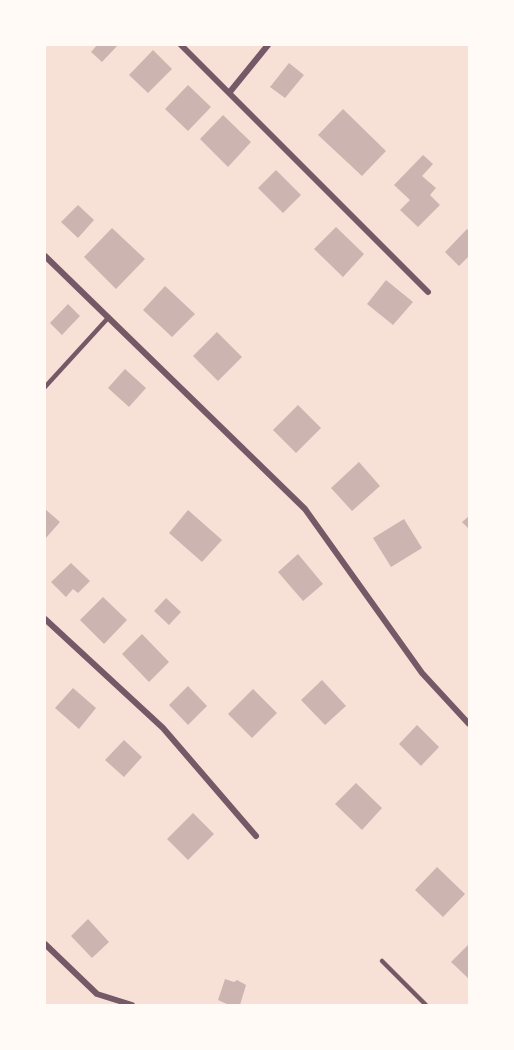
<!DOCTYPE html>
<html>
<head>
<meta charset="utf-8">
<style>
	body { margin:0 }
	#map { position:relative; width:514px; height:1050px; overflow:hidden; background:#f7e1d7; font-family:"Roboto Condensed",sans-serif }
	canvas { display:block }
	.frame { position:absolute; inset:0; border:46px solid #fffaf5; pointer-events:none }
</style>
</head>
<body>
<div id="map">
<canvas width="514" height="1050"></canvas>
<div class="frame"></div>
</div>
<script>
const g = document.querySelector('canvas').getContext('2d');
g.lineJoin = 'round';
function fill(path, color) { g.fillStyle = color; g.fill(path, 'evenodd'); }
function stroke(path, color, width, dash) { g.strokeStyle = color; g.lineWidth = width; g.lineCap = dash ? 'butt' : 'round'; g.setLineDash(dash || []); g.stroke(path); }
fill(new Path2D(`
	M 97,45 L 118,45 L 102,62 L 91,52 Z
	M 153,50 L 172,69 L 148,93 L 129,75 Z
	M 289,63 L 304,75 L 285,98 L 270,87 Z
	M 188,85 L 211,107 L 188,131 L 165,109 Z
	M 343,109 L 386,151 L 362,176 L 318,135 Z
	M 223,115 L 251,142 L 228,167 L 200,139 Z
	M 423,155 L 433,164 L 422,176 L 436,188 L 430,195 L 440,205 L 418,227 L 400,210 L 410,200 L 394,185 Z
	M 276,170 L 301,195 L 283,213 L 258,188 Z
	M 78,205 L 94,220 L 78,238 L 61,222 Z
	M 336,227 L 364,254 L 343,277 L 314,249 Z
	M 112,228 L 145,259 L 116,289 L 84,257 Z
	M 467,229 L 469,231 L 469,258 L 468,257 L 459,266 L 445,252 Z
	M 386,280 L 413,302 L 393,325 L 367,304 Z
	M 165,286 L 195,314 L 172,337 L 143,310 Z
	M 68,304 L 80,316 L 62,335 L 50,323 Z
	M 217,332 L 242,357 L 218,381 L 193,356 Z
	M 125,369 L 146,388 L 129,407 L 108,388 Z
	M 298,405 L 321,428 L 296,453 L 273,430 Z
	M 359,462 L 380,486 L 352,511 L 331,488 Z
	M 45,509 L 60,522 L 45,539 Z
	M 188,510 L 222,540 L 202,562 L 169,533 Z
	M 469,516 L 469,529 L 462,522 Z
	M 404,519 L 422,548 L 391,567 L 373,538 Z
	M 298,554 L 323,584 L 303,601 L 278,572 Z
	M 71,563 L 90,581 L 78,593 L 73,589 L 66,597 L 51,582 Z
	M 103,597 L 127,620 L 104,644 L 80,620 Z
	M 166,598 L 181,612 L 169,625 L 154,611 Z
	M 142,634 L 169,662 L 149,682 L 122,654 Z
	M 322,680 L 346,706 L 325,725 L 301,700 Z
	M 188,686 L 207,706 L 188,725 L 169,705 Z
	M 73,688 L 96,708 L 79,729 L 55,708 Z
	M 253,689 L 277,713 L 252,738 L 228,714 Z
	M 417,725 L 439,747 L 421,766 L 399,744 Z
	M 124,740 L 142,757 L 124,777 L 105,760 Z
	M 356,783 L 382,808 L 362,830 L 335,804 Z
	M 193,813 L 214,834 L 188,860 L 167,839 Z
	M 437,867 L 465,894 L 443,917 L 415,890 Z
	M 88,919 L 109,942 L 92,958 L 71,936 Z
	M 469,944 L 469,979 L 451,962 Z
	M 225,979 L 234,982 L 237,980 L 246,985 L 240,1005 L 229,1005 L 218,1000 Z`), '#ccb4b1');
stroke(new Path2D(`
	M 45,387 L 108,318
	M 382,961 L 426,1005`), '#755966', 4.5);
stroke(new Path2D(`
	M 181,45 L 428,292
	M 229,93 L 268,45
	M 45,256 L 305,509 L 422,673 L 469,724
	M 45,619 L 163,728 L 256,836
	M 45,944 L 97,994 L 132,1005`), '#755966', 6);
</script>
</body>
</html>
